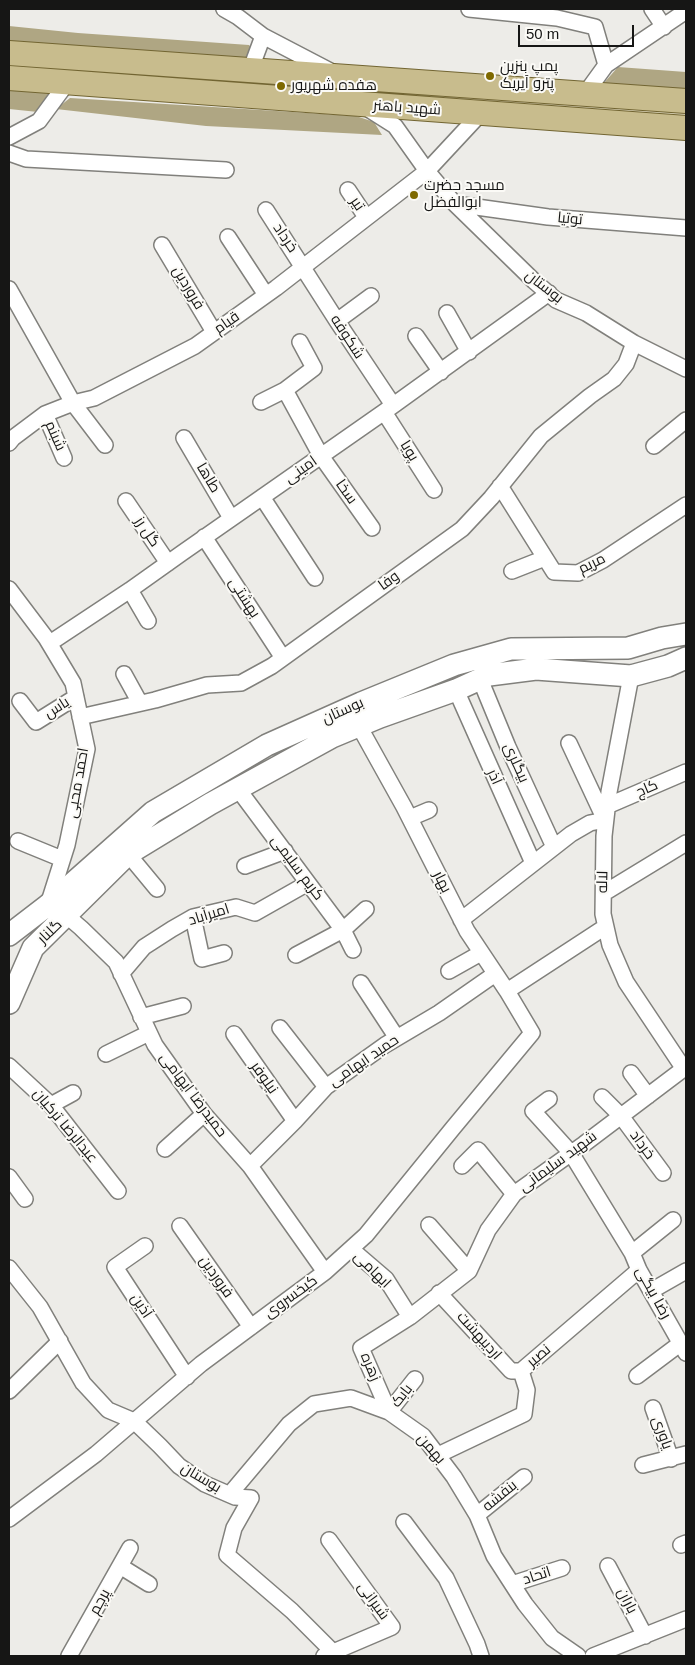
<!DOCTYPE html>
<html>
<head>
<meta charset="utf-8">
<style>
	body { margin:0 }
	#map { position:relative; width:695px; height:1665px; overflow:hidden; background:#edece8; font-family:Arial,sans-serif }
	canvas { display:block }
	.frame { position:absolute; inset:0; border:10px solid #161615; pointer-events:none }
	.scale { position:absolute; left:518px; top:25px; width:116px; height:22px; box-sizing:border-box; border:2px solid #161615; border-top:0; padding-left:6px; font-size:15px; line-height:18px; white-space:nowrap; color:#161615; -webkit-text-stroke:4px #fbfaf6; paint-order:stroke }
</style>
</head>
<body>
<div id="map">
<canvas width="695" height="1665"></canvas>
<div class="frame"></div>
<div class="scale">50 m</div>
</div>
<script>
const g = document.querySelector('canvas').getContext('2d');
g.lineJoin = 'round';
function fill(path, color) { g.fillStyle = color; g.fill(path, 'evenodd'); }
function stroke(path, color, width, dash) { g.strokeStyle = color; g.lineWidth = width; g.lineCap = dash ? 'butt' : 'round'; g.setLineDash(dash || []); g.stroke(path); }
function write(font, color, halo, rows, align = 'center') {
  g.font = font + ' Arial,Cairo,sans-serif'; g.lineWidth = 4; g.setLineDash([]); g.textBaseline = 'middle'; g.strokeStyle = halo; g.fillStyle = color; for (const [text, x, y, turn = 0] of rows) {
    g.save(); g.translate(x, y); g.rotate((+turn || 0) * Math.PI / 180); g.textAlign = isNaN(turn) ? turn : align; if (halo) g.strokeText(text, 0, 0); g.fillText(text, 0, 0); g.restore();
  }
}
fill(new Path2D(`
	M 9,62 L 137,76 L 535,99 L 686,110 L 686,121 L 9,71 Z`), '#ddd6bb');
fill(new Path2D(`
	M 9,26 L 78,33 L 249,45 L 255,52 L 250,61 L 9,45 Z
	M 618,67 L 686,72 L 686,89 L 603,84 Z
	M 9,90 L 50,93 L 38,112 L 9,109 Z
	M 70,98 L 356,116 L 374,122 L 382,135 L 206,126 L 56,109 Z`), '#afa683');
const street = new Path2D(`
	M 224,9 L 238,17 L 263,36 L 332,72
	M 469,9 L 557,18 L 595,27 L 606,65
	M 652,9 L 664,27
	M 250,71 L 263,36
	M 585,94 L 606,65 L 686,11
	M 365,107 L 395,126 L 427,171 L 455,204 L 534,281 L 556,300 L 586,313 L 634,343 L 686,369
	M 9,137 L 39,121 L 67,83
	M 9,153 L 26,159 L 226,170
	M 348,190 L 366,217
	M 455,204 L 548,217 L 686,228
	M 266,210 L 337,321 L 393,405
	M 228,237 L 266,295
	M 162,245 L 214,332
	M 9,289 L 73,403 L 105,445
	M 447,313 L 469,352
	M 337,321 L 371,296
	M 416,336 L 441,372
	M 285,390 L 321,456 L 372,528
	M 261,402 L 285,390 L 314,368 L 300,342
	M 384,412 L 434,490
	M 45,414 L 64,458
	M 184,438 L 231,518
	M 9,443 L 13,438 L 45,414 L 73,403 L 94,398 L 195,346 L 276,288 L 427,171 L 481,113
	M 654,446 L 686,420
	M 500,486 L 554,572 L 578,573 L 603,560 L 686,505
	M 262,497 L 315,578
	M 126,501 L 168,563
	M 204,537 L 283,658
	M 512,571 L 545,558
	M 9,589 L 46,638 L 73,683 L 87,749 L 67,845 L 48,905 L 67,916 L 81,928 L 116,962 L 155,1045 L 204,1114 L 250,1166 L 325,1272
	M 130,590 L 148,621
	M 50,643 L 130,590 L 182,553 L 384,412 L 549,293
	M 124,674 L 140,703
	M 631,676 L 609,792 L 604,836 L 603,914 L 610,945 L 626,982 L 684,1069
	M 480,679 L 508,747 L 554,847
	M 456,690 L 533,863
	M 20,701 L 36,722 L 76,697
	M 80,717 L 155,700 L 207,685 L 241,683 L 272,666 L 462,529 L 491,498 L 541,436 L 590,396 L 614,379 L 626,364 L 634,343
	M 238,789 L 343,930 L 353,950
	M 607,806 L 686,772
	M 410,818 L 429,810
	M 18,841 L 62,859
	M 128,854 L 157,889
	M 245,866 L 285,851
	M 604,893 L 686,843
	M 193,917 L 202,959 L 224,953
	M 461,920 L 571,834 L 590,823 L 605,820 L 569,743
	M 296,955 L 343,930 L 366,909
	M 449,971 L 481,953
	M 121,974 L 144,947 L 172,929 L 193,917 L 236,907 L 255,913 L 308,883
	M 361,983 L 397,1038
	M 507,991 L 605,927
	M 141,1017 L 183,1006
	M 280,1028 L 326,1087
	M 234,1034 L 295,1121
	M 106,1054 L 149,1033
	M 9,1066 L 51,1105 L 118,1191
	M 631,1073 L 648,1096
	M 602,1097 L 621,1116 L 663,1173
	M 549,1099 L 533,1111 L 571,1153 L 632,1253 L 639,1270 L 686,1353
	M 51,1105 L 73,1093
	M 165,1149 L 204,1114
	M 250,1166 L 295,1121 L 326,1087 L 385,1045 L 439,1013 L 495,974
	M 462,1166 L 478,1150 L 514,1194
	M 9,1177 L 25,1199
	M 429,1225 L 469,1271
	M 180,1226 L 251,1327
	M 145,1246 L 115,1267 L 187,1377
	M 351,1249 L 386,1279 L 410,1317
	M 632,1253 L 673,1220
	M 9,1268 L 40,1307 L 83,1383 L 108,1410 L 134,1421 L 160,1446 L 179,1466 L 205,1484 L 235,1497 L 251,1498 L 234,1528 L 227,1555 L 292,1611 L 333,1652
	M 651,1291 L 686,1271
	M 439,1293 L 511,1371 L 521,1371
	M 637,1376 L 681,1343
	M 415,1379 L 389,1412 L 361,1348 L 410,1317 L 469,1271 L 488,1230 L 514,1194 L 584,1144 L 686,1067
	M 9,1391 L 60,1341
	M 653,1408 L 671,1459
	M 438,1455 L 524,1414 L 527,1390 L 521,1371 L 639,1270
	M 643,1465 L 686,1454
	M 230,1494 L 289,1424 L 314,1404 L 351,1398 L 389,1412 L 423,1436 L 454,1477 L 477,1515 L 494,1556 L 525,1604 L 552,1638 L 578,1656
	M 477,1515 L 524,1477
	M 9,1519 L 96,1454 L 201,1364 L 325,1272 L 366,1235 L 453,1128 L 532,1033 L 507,991 L 467,931 L 404,807 L 359,726
	M 404,1522 L 446,1578 L 477,1644 L 481,1656
	M 681,1545 L 686,1543
	M 120,1566 L 149,1584
	M 608,1566 L 645,1636
	M 512,1584 L 562,1568
	M 69,1656 L 130,1548
	M 324,1656 L 392,1627 L 329,1540
	M 593,1656 L 686,1619`);
const secondary = new Path2D(`
	M 9,935 L 48,905 L 153,812 L 267,745 L 361,703 L 454,665 L 511,649 L 628,648 L 662,638 L 686,634
	M 9,1003 L 33,948 L 128,854 L 210,804 L 332,737 L 380,717 L 456,690 L 489,675 L 536,669 L 631,676 L 668,666 L 686,658`);
const primary = new Path2D(`
	M 9,53 L 686,101
	M 9,78 L 686,128`);
stroke(street, '#81807c', 18);
stroke(secondary, '#81807c', 24);
stroke(primary, '#726532', 26);
stroke(street, '#fff', 15);
stroke(secondary, '#fff', 21);
stroke(primary, '#c8bc8d', 24);
for (const [x, y, r, color] of [
	[490,76,5,"#7e6900"],
	[281,86,5,"#7e6900"],
	[414,195,5,"#7e6900"]
]) { const dot = new Path2D(); dot.arc(x, y, r, 0, 2 * Math.PI); g.fillStyle = color; g.fill(dot); stroke(dot, '#fbfaf6', 2); }
write('15px', '#161615', '#fbfaf6', [
	["پمپ بنزین",500,67],
	["پترو آیریک",500,84],
	["هفده شهریور",291,86],
	["مسجد حضرت",424,186],
	["ابوالفضل",424,203]
], 'left');
write('15px', '#161615', '#fbfaf6', [
	["شهید باهنر",407,108,4],
	["تیر",357,204,55],
	["توتیا",570,219,5],
	["خرداد",285,238,56],
	["بوستان",544,287,38],
	["فروردین",188,288,59],
	["قیام",227,323,-35],
	["شکوفه",347,337,57],
	["شبنم",55,436,66],
	["پویا",409,451,58],
	["امینی",301,470,-35],
	["طاها",208,478,59],
	["سخا",346,492,55],
	["گل رز",147,532,56],
	["مریم",592,564,-26],
	["وفا",389,581,-36],
	["بهشتی",244,598,57],
	["یاس",57,708,-32],
	["بوستان",343,711,-24],
	["بیگلری",516,763,66],
	["آذر",494,777,66],
	["احمد محبی",78,783,-80],
	["کاج",647,789,-23],
	["کریم سلیمی",297,868,53],
	["بهار",442,882,63],
	["لاله",603,882,-89],
	["امیرآباد",209,915,-17],
	["گلنار",50,932,-44],
	["حمید ایهامی",364,1061,-34],
	["نیلوفر",264,1078,55],
	["حمیدرضا ایهامی",193,1095,53],
	["عبدالرضا ترکیان",65,1126,50],
	["خرداد",642,1145,54],
	["شهید سلیمانی",558,1162,-36],
	["ایهامی",372,1270,45],
	["فروردین",216,1277,55],
	["رضا بیگی",653,1293,61],
	["کیخسروی",291,1297,-36],
	["آذین",141,1306,57],
	["اردیبهشت",479,1336,48],
	["نصیر",539,1356,-40],
	["زهره",370,1367,67],
	["بابک",402,1396,-52],
	["یاوری",662,1433,70],
	["بهمن",431,1449,49],
	["بوستان",201,1478,31],
	["بنفشه",500,1496,-39],
	["اتحاد",537,1576,-18],
	["شیرانی",373,1601,54],
	["باران",627,1601,63],
	["پرچم",100,1602,-61]
]);
</script>
</body>
</html>
